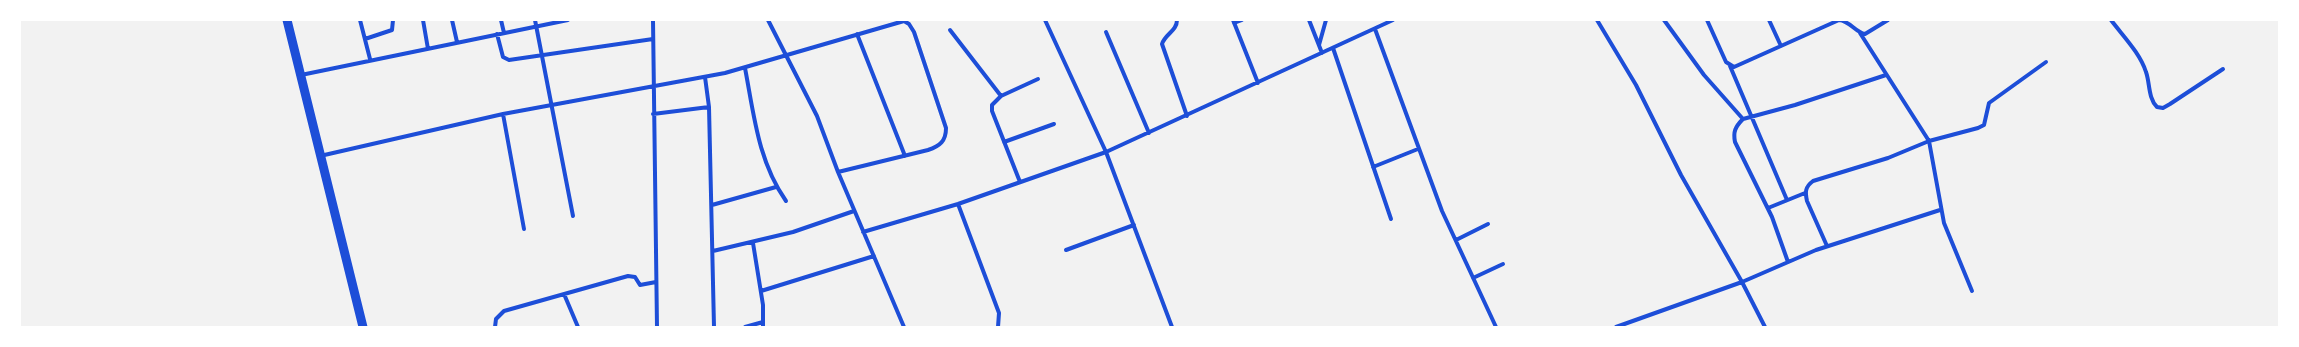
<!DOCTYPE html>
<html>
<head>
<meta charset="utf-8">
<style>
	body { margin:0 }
	#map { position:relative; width:2299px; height:347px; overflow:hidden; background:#f2f2f2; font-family:"Space Grotesk",sans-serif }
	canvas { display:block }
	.frame { position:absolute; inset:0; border:21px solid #fff; pointer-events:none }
</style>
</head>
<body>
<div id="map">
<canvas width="2299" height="347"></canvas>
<div class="frame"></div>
</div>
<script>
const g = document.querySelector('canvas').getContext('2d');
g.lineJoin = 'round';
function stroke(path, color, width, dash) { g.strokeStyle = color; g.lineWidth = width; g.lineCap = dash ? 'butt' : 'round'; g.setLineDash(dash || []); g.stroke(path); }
stroke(new Path2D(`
	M 360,20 L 370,59
	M 423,20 L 428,49
	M 452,20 L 457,42
	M 501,20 L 504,33
	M 535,20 L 573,216
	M 653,20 L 657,327
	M 768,20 L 817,116 L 838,172 L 904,327
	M 1045,20 L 1106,152 L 1172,327
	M 1177,20 C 1177,31 1165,34 1162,44 L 1187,116
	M 1233,20 L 1258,83
	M 1309,20 L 1322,53
	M 1597,20 L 1636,85 L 1681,175 L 1742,282 L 1765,327
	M 1664,20 L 1704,75 L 1743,119
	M 1707,20 L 1726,62 L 1734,67 L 1839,20 C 1850,21 1855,32 1865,34 L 1888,20
	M 1769,20 L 1781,46
	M 2111,20 C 2123,36 2140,53 2146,72 C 2150,83 2148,98 2157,107 L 2163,108 L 2170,104 L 2223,69
	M 1234,23 L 1242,20
	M 1375,29 L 1442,211 L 1496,327
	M 950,30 L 1001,96
	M 1106,32 L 1149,133
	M 1860,33 L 1929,141 L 1944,223 L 1972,291
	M 497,34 L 503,57 L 509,60 L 653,39
	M 857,34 L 905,156
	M 365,39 L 392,30 L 393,20
	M 1319,45 L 1326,20
	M 1333,48 L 1391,219
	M 1730,66 L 1787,200
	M 745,68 C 754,115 758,161 786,201
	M 301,75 L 568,20
	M 705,77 L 709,107 L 714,327
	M 503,114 L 524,229
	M 653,114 L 709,107
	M 1004,142 L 1054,124
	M 320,156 L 503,114 L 725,73 L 904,21 L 909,24 L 914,32 L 946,128 C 946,141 940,146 928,150 L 838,172
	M 1373,167 L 1418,149
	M 1020,182 L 992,111 L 992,105 L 1001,96 L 1038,79
	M 958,204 L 999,313 L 998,327
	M 712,205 L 776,187
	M 1768,208 L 1805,193
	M 863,232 L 958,204 L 1106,152 L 1393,20
	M 1456,240 L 1488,224
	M 753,243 L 763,305 L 763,327
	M 1827,246 L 1807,201 C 1805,192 1805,187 1813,181 L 1888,158 L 1929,141 L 1978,128 L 1984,125 L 1989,103 L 2046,62
	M 1066,250 L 1134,225
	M 713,251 L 793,232 L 854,211
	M 1788,262 L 1772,217 L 1735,142 C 1733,132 1735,127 1743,119 L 1795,105 L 1886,75
	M 1473,278 L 1503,264
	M 761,291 L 874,256
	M 564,294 L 578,327
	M 495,327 L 496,319 L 504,311 L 628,276 L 635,277 L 640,285 L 656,282
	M 745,327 L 763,322
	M 1616,327 L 1742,282 L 1816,250 L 1940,210`), '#1d4ed8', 4);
stroke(new Path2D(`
	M 287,20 L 363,327`), '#1d4ed8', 9);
</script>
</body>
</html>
